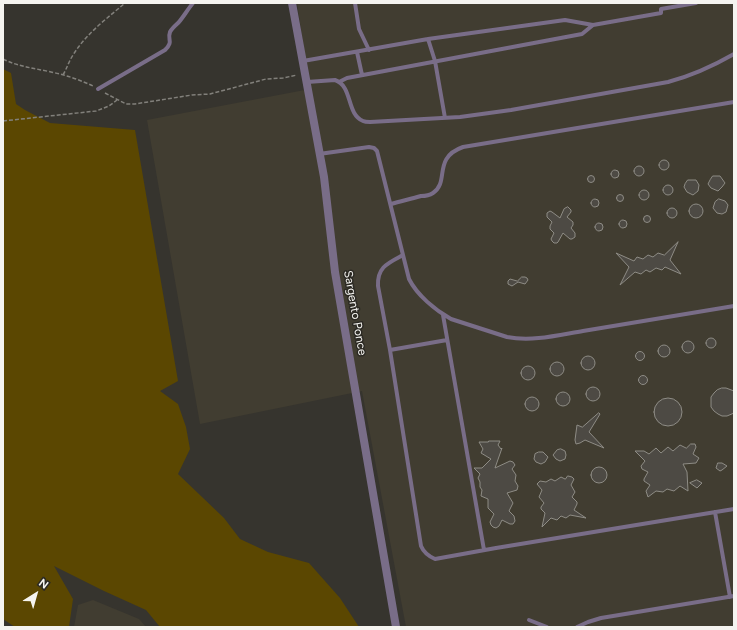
<!DOCTYPE html>
<html>
<head>
<meta charset="utf-8">
<style>
	body { margin:0 }
	#map { position:relative; width:737px; height:630px; overflow:hidden; background:#36342e; font-family:Figtree,sans-serif }
	canvas { display:block }
	.frame { position:absolute; inset:0; border:4px solid #f5f4f0; pointer-events:none }
	.north { position:absolute; left:16px; top:574px; width:40px; height:40px; -webkit-text-stroke:3px #2c2a24; paint-order:stroke; rotate:37deg; font-size:11px; font-weight:700; line-height:16px; text-align:center; color:#f5f4f0 }
	.north::after { content:''; display:block; margin:auto; width:14px; height:18px; background:#f5f4f0; clip-path:polygon(50% 0,100% 100%,50% 72%,0 100%) }
</style>
</head>
<body>
<div id="map">
<canvas width="737" height="630"></canvas>
<div class="frame"></div>
<div class="north">N</div>
</div>
<script>
const g = document.querySelector('canvas').getContext('2d');
g.lineJoin = 'round';
function fill(path, color) { g.fillStyle = color; g.fill(path, 'evenodd'); }
function stroke(path, color, width, dash) { g.strokeStyle = color; g.lineWidth = width; g.lineCap = dash ? 'butt' : 'round'; g.setLineDash(dash || []); g.stroke(path); }
function write(font, color, halo, rows, align = 'center') {
  g.font = font + ' Figtree,sans-serif'; g.lineWidth = 3; g.setLineDash([]); g.textBaseline = 'middle'; g.strokeStyle = halo; g.fillStyle = color; for (const [text, x, y, turn = 0] of rows) {
    g.save(); g.translate(x, y); g.rotate((+turn || 0) * Math.PI / 180); g.textAlign = isNaN(turn) ? turn : align; if (halo) g.strokeText(text, 0, 0); g.fillText(text, 0, 0); g.restore();
  }
}
fill(new Path2D(`
	M 297,3 L 734,3 L 734,627 L 406,627 L 362,391 L 200,424 L 147,120 L 310,89 Z
	M 93,600 L 139,619 L 146,627 L 74,627 L 78,605 Z`), '#413d31');
fill(new Path2D(`
	M 3,69 L 11,73 L 16,104 L 25,110 L 50,123 L 135,130 L 178,381 L 160,391 L 178,404 L 186,427 L 190,449 L 178,474 L 224,518 L 240,539 L 268,552 L 309,563 L 340,598 L 359,627 L 160,627 L 146,610 L 104,591 L 54,566 L 73,599 L 69,627 L 15,627 L 3,619 Z`), '#5b4701');
const building = new Path2D(`
	M659 165a5 5 0 1 1 10 0a5 5 0 1 1-10 0Z
	M634 171a5 5 0 1 1 10 0a5 5 0 1 1-10 0Z
	M611 174a4 4 0 1 1 8 0a4 4 0 1 1-8 0Z
	M587.5 179a3.5 3.5 0 1 1 7 0a3.5 3.5 0 1 1-7 0Z
	M 713,176 L 720,176 L 725,183 L 722,187 L 718,191 L 711,188 L 708,184 L 710,180 Z
	M 688,180 L 696,180 L 699,185 L 698,191 L 693,195 L 687,192 L 684,187 L 685,184 Z
	M663 190a5 5 0 1 1 10 0a5 5 0 1 1-10 0Z
	M639 195a5 5 0 1 1 10 0a5 5 0 1 1-10 0Z
	M616.5 198a3.5 3.5 0 1 1 7 0a3.5 3.5 0 1 1-7 0Z
	M 719,199 L 725,201 L 728,205 L 726,212 L 722,214 L 717,213 L 713,208 L 715,202 Z
	M591 203a4 4 0 1 1 8 0a4 4 0 1 1-8 0Z
	M689 211a7 7 0 1 1 14 0a7 7 0 1 1-14 0Z
	M 568,207 L 571,210 L 571,212 L 567,217 L 573,222 L 573,225 L 571,228 L 575,233 L 575,237 L 572,239 L 570,239 L 563,233 L 558,242 L 557,243 L 554,243 L 552,241 L 551,239 L 554,233 L 550,229 L 550,226 L 552,222 L 547,217 L 547,213 L 550,211 L 552,212 L 560,218 L 564,209 Z
	M667 213a5 5 0 1 1 10 0a5 5 0 1 1-10 0Z
	M643.5 219a3.5 3.5 0 1 1 7 0a3.5 3.5 0 1 1-7 0Z
	M619 224a4 4 0 1 1 8 0a4 4 0 1 1-8 0Z
	M595 227a4 4 0 1 1 8 0a4 4 0 1 1-8 0Z
	M 678,242 L 670,260 L 681,274 L 665,267 L 662,270 L 656,268 L 650,272 L 646,270 L 641,274 L 635,272 L 620,285 L 629,267 L 616,253 L 634,261 L 637,257 L 643,259 L 648,255 L 653,257 L 658,253 L 664,255 Z
	M 522,277 L 525,277 L 527,278 L 528,280 L 525,284 L 518,282 L 512,286 L 508,284 L 508,281 L 510,279 L 517,281 Z
	M706 343a5 5 0 1 1 10 0a5 5 0 1 1-10 0Z
	M682 347a6 6 0 1 1 12 0a6 6 0 1 1-12 0Z
	M658 351a6 6 0 1 1 12 0a6 6 0 1 1-12 0Z
	M635.5 356a4.5 4.5 0 1 1 9 0a4.5 4.5 0 1 1-9 0Z
	M581 363a7 7 0 1 1 14 0a7 7 0 1 1-14 0Z
	M550 369a7 7 0 1 1 14 0a7 7 0 1 1-14 0Z
	M521 373a7 7 0 1 1 14 0a7 7 0 1 1-14 0Z
	M638.5 380a4.5 4.5 0 1 1 9 0a4.5 4.5 0 1 1-9 0Z
	M586 394a7 7 0 1 1 14 0a7 7 0 1 1-14 0Z
	M 722,388 L 726,388 L 734,391 L 734,413 L 727,416 L 722,416 L 718,414 L 714,411 L 711,407 L 711,397 L 714,393 L 717,390 Z
	M556 399a7 7 0 1 1 14 0a7 7 0 1 1-14 0Z
	M525 404a7 7 0 1 1 14 0a7 7 0 1 1-14 0Z
	M654 412a14 14 0 1 1 28 0a14 14 0 1 1-28 0Z
	M 599,413 L 600,414 L 589,432 L 604,448 L 585,440 L 580,443 L 576,444 L 575,440 L 577,425 L 582,427 Z
	M 489,441 L 500,441 L 498,445 L 501,449 L 502,448 L 495,468 L 510,461 L 513,462 L 515,465 L 512,469 L 516,475 L 515,481 L 518,486 L 517,490 L 507,493 L 513,503 L 509,511 L 514,516 L 515,521 L 513,524 L 510,524 L 502,520 L 499,526 L 496,528 L 493,527 L 491,525 L 490,522 L 494,514 L 488,508 L 488,499 L 481,496 L 482,490 L 480,487 L 480,482 L 478,478 L 480,474 L 474,468 L 482,468 L 491,459 L 481,453 L 483,449 L 479,442 L 488,442 Z
	M 691,444 L 695,444 L 696,447 L 693,454 L 699,458 L 696,463 L 683,464 L 687,472 L 688,491 L 680,486 L 674,491 L 667,489 L 663,492 L 656,491 L 648,497 L 646,491 L 650,485 L 644,481 L 644,479 L 648,472 L 642,469 L 641,466 L 645,461 L 635,451 L 644,451 L 649,454 L 656,448 L 661,453 L 668,447 L 673,451 L 680,445 L 686,448 Z
	M 561,449 L 565,451 L 566,455 L 565,459 L 560,461 L 556,459 L 553,455 L 557,450 Z
	M 539,452 L 543,452 L 548,457 L 545,462 L 541,464 L 536,462 L 534,459 L 535,454 Z
	M 718,463 L 722,463 L 727,466 L 722,470 L 720,471 L 716,468 L 717,465 Z
	M591 475a8 8 0 1 1 16 0a8 8 0 1 1-16 0Z
	M 568,476 L 572,477 L 574,479 L 571,485 L 575,492 L 572,497 L 577,502 L 577,504 L 574,510 L 586,518 L 570,515 L 566,518 L 561,516 L 557,520 L 551,518 L 542,527 L 545,513 L 541,509 L 541,507 L 544,503 L 539,497 L 542,490 L 537,484 L 540,481 L 546,482 L 551,479 L 555,481 L 561,477 L 565,479 Z
	M 697,480 L 702,483 L 697,488 L 690,483 Z`);
fill(building, '#4d4a44');
stroke(building, '#8e8c85', 1);
stroke(new Path2D(`
	M 3,59 C 19,67 34,68 51,72 C 66,75 80,80 93,86
	M 63,75 C 67,68 69,61 73,55 C 86,34 106,19 124,4
	M 105,93 L 126,104 L 135,104 L 192,95 L 210,94 L 266,79 L 283,78 L 297,75
	M 3,121 L 96,111 L 109,106 L 117,100`), '#82807b', 1.5, [4, 2]);
stroke(new Path2D(`
	M 355,3 L 359,29 L 369,50
	M 428,39 L 435,61 L 445,118
	M 357,52 L 362,75
	M 303,61 L 428,39 L 565,20 L 593,25
	M 307,82 L 335,80 C 353,86 346,114 363,121 C 365,122 368,122 370,122 L 460,117 L 511,110 L 668,82 C 691,76 713,66 734,54
	M 339,82 L 347,78 L 582,34 L 593,25 L 661,13 L 661,9 L 696,3
	M 98,89 L 165,50 C 174,41 167,40 170,32 C 172,28 176,25 179,22 C 184,16 188,9 193,3
	M 319,154 L 369,147 L 374,148 L 377,151 L 409,279 C 417,295 435,310 451,319 L 507,337 C 532,342 559,335 583,331 C 634,323 684,314 734,306
	M 391,204 C 401,201 411,199 421,196 C 425,196 430,195 433,193 C 450,182 432,158 463,147 L 734,102
	M 403,255 C 388,263 377,267 378,286 L 390,350 L 421,546 C 424,553 428,556 435,559 L 496,548 L 734,509
	M 443,315 L 484,550
	M 390,350 L 447,340
	M 715,512 L 730,597
	M 529,620 L 547,627
	M 577,627 L 588,622 L 601,618 L 734,596`), '#796d88', 4);
stroke(new Path2D(`
	M 292,3 L 324,177 L 335,272 L 396,627`), '#796d88', 8);
write('12px', '#f5f4f0', '#2c2a24', [
	["Sargento Ponce",355,313,80]
]);
</script>
</body>
</html>
